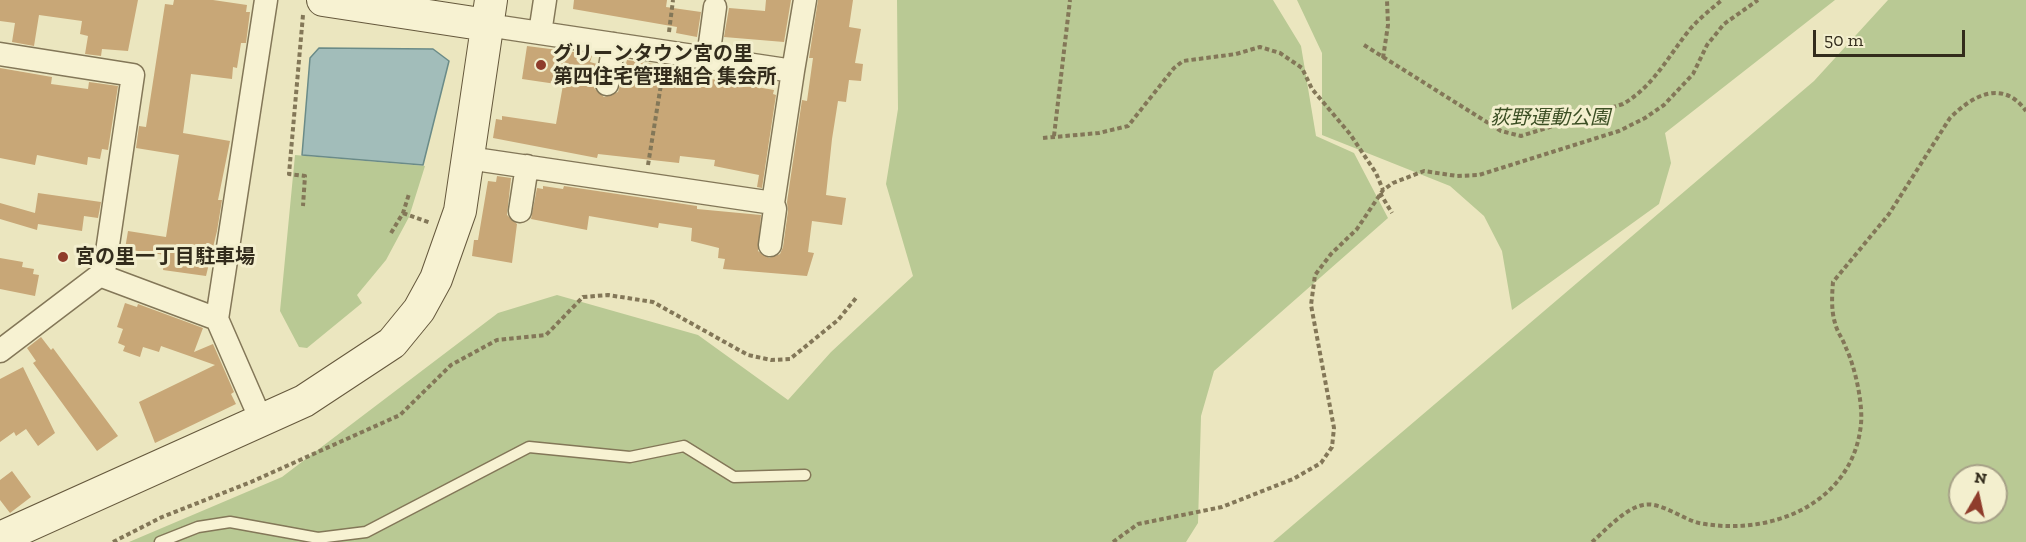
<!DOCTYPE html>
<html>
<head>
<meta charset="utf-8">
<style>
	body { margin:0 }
	#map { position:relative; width:2026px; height:542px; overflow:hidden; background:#ebe6bf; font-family:"Zilla Slab",serif }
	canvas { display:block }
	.north { position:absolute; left:1948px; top:464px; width:60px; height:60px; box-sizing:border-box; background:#f3efce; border:2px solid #a6a187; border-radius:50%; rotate:9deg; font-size:16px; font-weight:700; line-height:24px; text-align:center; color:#332c1c }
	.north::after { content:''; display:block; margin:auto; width:21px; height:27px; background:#8f3c2b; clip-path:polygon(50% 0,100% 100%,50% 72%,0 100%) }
	.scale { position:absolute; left:1813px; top:30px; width:152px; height:27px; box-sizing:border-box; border:3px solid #332c1c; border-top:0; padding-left:8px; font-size:18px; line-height:21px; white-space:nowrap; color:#332c1c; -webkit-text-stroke:4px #f3efce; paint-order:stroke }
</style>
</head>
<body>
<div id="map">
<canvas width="2026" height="542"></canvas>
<div class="north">N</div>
<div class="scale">50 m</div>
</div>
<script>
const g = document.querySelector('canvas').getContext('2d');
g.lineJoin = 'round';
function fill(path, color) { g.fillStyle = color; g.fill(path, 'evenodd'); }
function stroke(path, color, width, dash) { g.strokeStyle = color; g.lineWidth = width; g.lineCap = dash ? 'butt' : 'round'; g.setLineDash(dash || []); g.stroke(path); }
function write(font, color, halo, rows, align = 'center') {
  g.font = font + ' "Zilla Slab","Noto Sans JP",serif'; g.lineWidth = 6; g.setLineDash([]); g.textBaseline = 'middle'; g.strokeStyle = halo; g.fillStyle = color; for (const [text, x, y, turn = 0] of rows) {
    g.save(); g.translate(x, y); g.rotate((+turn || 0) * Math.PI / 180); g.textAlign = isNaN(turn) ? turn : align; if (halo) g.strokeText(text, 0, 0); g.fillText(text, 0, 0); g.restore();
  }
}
fill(new Path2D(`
	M 897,0 L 1273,0 L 1301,46 L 1316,136 L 1354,153 L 1388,218 L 1214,371 L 1201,416 L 1198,523 L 1186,542 L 129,542 L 282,477 L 498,313 L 557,295 L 698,335 L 788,400 L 831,352 L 913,276 L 886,184 L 898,109 Z
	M 1297,0 L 1835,0 L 1665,133 L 1671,163 L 1659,204 L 1512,310 L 1502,251 L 1484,216 L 1450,186 L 1322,135 L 1322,53 Z
	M 1888,0 L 2026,0 L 2026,542 L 1273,542 L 1814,81 ZM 1960,476 L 1996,476 L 1996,512 L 1960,512 Z
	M 295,155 L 425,166 L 409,217 L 386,260 L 357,295 L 362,303 L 307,348 L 299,347 L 280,311 Z`), '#b9c994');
const water = new Path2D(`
	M 319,48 L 433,49 L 449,61 L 423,165 L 302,155 L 310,58 Z`);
fill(water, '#a2bdba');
stroke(water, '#6a8b88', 1.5);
fill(new Path2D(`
	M 0,0 L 138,0 L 128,51 L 102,49 L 101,56 L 85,54 L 88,36 L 80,34 L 82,21 L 39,15 L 34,46 L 12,42 L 15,23 L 0,21 Z
	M 174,0 L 213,0 L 247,5 L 246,12 L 250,12 L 246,43 L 241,43 L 237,68 L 233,67 L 232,79 L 191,74 L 183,133 L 230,141 L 218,200 L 222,200 L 217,231 L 206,276 L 163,270 L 165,255 L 125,249 L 128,231 L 166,237 L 179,155 L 136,148 L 139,126 L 146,127 L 165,4 L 173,5 Z
	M 574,0 L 667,0 L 666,7 L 701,12 L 697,37 L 676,33 L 677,27 L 573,9 Z
	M 766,0 L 791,0 L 784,42 L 724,37 L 729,8 L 765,11 Z
	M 818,0 L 853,0 L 849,27 L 861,29 L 855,63 L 863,64 L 861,81 L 849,80 L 846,102 L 838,101 L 832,139 L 826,195 L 846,198 L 842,225 L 812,221 L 808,252 L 814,253 L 807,276 L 723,269 L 725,259 L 718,258 L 719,248 L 691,241 L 692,228 L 659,223 L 658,228 L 589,216 L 587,230 L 531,219 L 537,188 L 543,189 L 543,186 L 563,189 L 564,186 L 697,206 L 697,209 L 761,215 L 758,251 L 769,258 L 780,254 L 783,247 L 788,211 L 787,202 L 802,100 L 807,101 L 813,58 L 809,58 Z
	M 527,46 L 589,54 L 592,56 L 590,62 L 597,64 L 594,88 L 604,97 L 618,92 L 627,60 L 660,65 L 660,70 L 774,90 L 773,94 L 776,95 L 762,188 L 757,187 L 759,175 L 714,166 L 715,160 L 680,156 L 679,163 L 598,154 L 597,158 L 493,138 L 496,119 L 502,120 L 502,116 L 556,124 L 563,85 L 522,79 Z
	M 0,68 L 52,77 L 51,84 L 88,89 L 89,82 L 118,86 L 108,150 L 102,149 L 100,159 L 88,157 L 87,165 L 37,155 L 35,165 L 0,158 Z
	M 497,176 L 511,178 L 507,215 L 517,224 L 512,263 L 472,256 L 474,240 L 478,240 L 488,181 L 496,182 Z
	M 38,193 L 101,202 L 98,218 L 84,216 L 82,231 L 38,224 L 37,230 L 0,219 L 0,203 L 35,213 Z
	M 0,258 L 23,262 L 22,267 L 34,269 L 33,274 L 39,275 L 35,296 L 0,289 Z
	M 125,303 L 137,307 L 138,304 L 203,328 L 194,352 L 213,344 L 234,392 L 231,394 L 236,404 L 155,443 L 139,402 L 215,365 L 161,346 L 159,352 L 143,347 L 140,357 L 123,351 L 125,346 L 118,343 L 123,329 L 117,327 Z
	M 41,337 L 51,350 L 53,348 L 118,436 L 97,451 L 33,363 L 36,361 L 27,348 Z
	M 23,367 L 55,433 L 38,446 L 26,429 L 16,436 L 14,432 L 0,442 L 0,379 Z
	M 12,471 L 31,497 L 10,513 L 0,500 L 0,480 Z`), '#c8a777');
const lane = new Path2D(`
	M 160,542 L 198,527 L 230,522 L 318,538 L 366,532 L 529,447 L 630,457 L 684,446 L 734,477 L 805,475`);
const street = new Path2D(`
	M 487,25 L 793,71 L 805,0
	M 540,33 L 545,0
	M 0,54 L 133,75 L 104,272 L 0,351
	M 708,58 L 715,7
	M 607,84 L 614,44
	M 468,158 L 773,203 L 793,71
	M 520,211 L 527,166
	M 770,245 L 775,209 L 773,203
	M 102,276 L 217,319
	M 261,420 L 217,319 L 266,0`);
const secondary = new Path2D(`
	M 323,0 L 487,25
	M 0,538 L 304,401 L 392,343 L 419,310 L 436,279 L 460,211 L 491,0`);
stroke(lane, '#837758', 13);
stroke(street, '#837758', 25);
stroke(secondary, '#65583c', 34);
stroke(new Path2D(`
	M 303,15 L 289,174 L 305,176 L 303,206
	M 669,32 L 673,0
	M 1364,45 L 1501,131 L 1521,136 L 1623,104 C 1655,85 1668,56 1691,28 C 1700,18 1711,9 1722,0
	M 1383,58 L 1388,25 L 1387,0
	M 1054,136 L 1070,0
	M 1043,138 L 1099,133 L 1128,126 L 1174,68 L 1183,61 L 1236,54 L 1260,47 L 1280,53 L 1302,68 L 1312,89 L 1350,134 L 1376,173 L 1383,190
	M 648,165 L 663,72
	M 1380,193 L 1392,213
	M 403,213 L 431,223
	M 391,233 L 403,213 L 409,194
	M 113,542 L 162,517 L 251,482 L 400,415 L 451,365 L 497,340 L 546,335 L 583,297 L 608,295 L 653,302 L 748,355 L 771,360 L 790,359 L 838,320 L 856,298
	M 1113,542 L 1138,524 L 1222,507 L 1293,479 L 1321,463 L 1332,447 L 1334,428 L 1311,305 L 1315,275 L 1331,254 L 1357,229 L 1383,190 L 1393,183 L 1424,171 L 1457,176 L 1479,175 L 1619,131 L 1645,118 L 1664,105 L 1693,74 L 1707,45 L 1724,24 L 1758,0
	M 1592,542 C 1606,530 1624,509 1643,505 C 1660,501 1682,519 1699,523 C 1770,537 1853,504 1861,424 C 1863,403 1855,367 1846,348 C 1843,339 1837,332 1835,323 C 1831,310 1832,295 1833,282 L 1889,214 L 1950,118 C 1973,95 2003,79 2026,111`), '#837758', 4, [4.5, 3]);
stroke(lane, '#f7f2d2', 10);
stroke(street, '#f7f2d2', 22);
stroke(secondary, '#f7f2d2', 32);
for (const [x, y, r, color] of [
	[541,65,6,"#8f3c2b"],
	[63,257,6,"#8f3c2b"]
]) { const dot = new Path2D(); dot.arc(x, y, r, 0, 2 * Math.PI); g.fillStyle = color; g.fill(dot); stroke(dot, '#f3efce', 2); }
write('bold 20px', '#332c1c', '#f3efce', [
	["グリーンタウン宮の里",553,54],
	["第四住宅管理組合 集会所",553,77],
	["宮の里一丁目駐車場",75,257]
], 'left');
write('italic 20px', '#3c4f24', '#f3efce', [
	["荻野運動公園",1550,118]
]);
</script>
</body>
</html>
